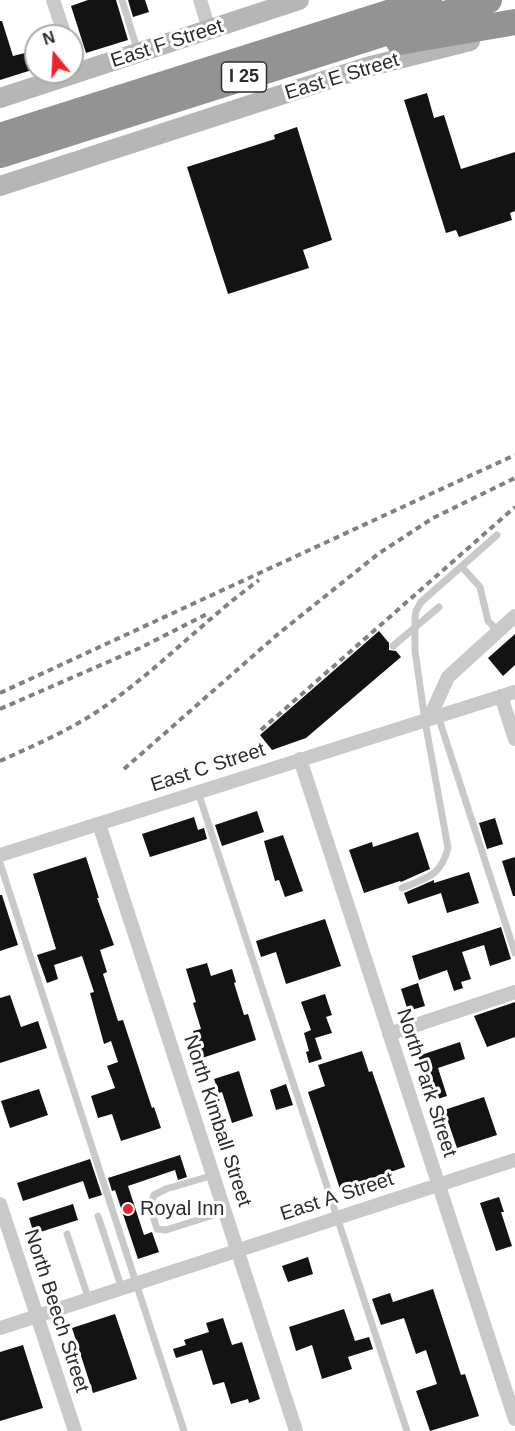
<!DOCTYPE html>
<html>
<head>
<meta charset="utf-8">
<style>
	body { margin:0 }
	#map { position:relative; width:515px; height:1431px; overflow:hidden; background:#fff; font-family:Helvetica,sans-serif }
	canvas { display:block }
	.north { position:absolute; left:24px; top:24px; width:60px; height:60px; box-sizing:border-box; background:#fff; border:2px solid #ababab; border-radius:50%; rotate:342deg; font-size:16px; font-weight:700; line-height:24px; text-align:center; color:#2c2c2c }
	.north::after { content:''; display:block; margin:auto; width:21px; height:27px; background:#ed252b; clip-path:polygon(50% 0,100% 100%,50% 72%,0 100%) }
</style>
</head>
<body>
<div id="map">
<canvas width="515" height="1431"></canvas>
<div class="north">N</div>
</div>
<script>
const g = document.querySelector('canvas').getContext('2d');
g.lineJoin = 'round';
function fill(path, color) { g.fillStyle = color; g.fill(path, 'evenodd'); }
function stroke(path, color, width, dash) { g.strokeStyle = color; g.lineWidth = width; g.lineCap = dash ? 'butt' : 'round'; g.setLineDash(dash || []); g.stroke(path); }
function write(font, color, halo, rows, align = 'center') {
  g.font = font + ' Helvetica,sans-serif'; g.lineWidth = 6; g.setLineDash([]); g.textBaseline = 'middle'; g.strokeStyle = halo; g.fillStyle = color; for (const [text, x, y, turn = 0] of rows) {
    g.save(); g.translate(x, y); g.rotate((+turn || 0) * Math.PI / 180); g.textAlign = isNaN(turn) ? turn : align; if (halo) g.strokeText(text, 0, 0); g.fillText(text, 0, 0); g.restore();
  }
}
fill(new Path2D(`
	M 88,0 L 116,0 L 128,40 L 86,53 L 71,6 Z
	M 128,0 L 145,0 L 149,12 L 133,17 Z
	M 0,21 L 2,21 L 13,56 L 29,52 L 35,69 L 0,80 Z
	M 427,93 L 434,118 L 444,115 L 461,169 L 515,152 L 515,211 L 510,213 L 512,220 L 459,237 L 456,230 L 446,233 L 404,100 Z
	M 297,127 L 332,240 L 303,250 L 309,268 L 228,294 L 187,167 L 275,139 L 274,135 Z
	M 379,631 L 389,643 L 389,650 L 396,651 L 401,657 L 306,738 L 272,750 L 260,735 Z
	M 515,634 L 515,665 L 503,676 L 488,658 Z
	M 257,811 L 264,832 L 222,846 L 215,825 Z
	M 194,817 L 198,830 L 204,828 L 207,839 L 150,857 L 142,834 Z
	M 495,818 L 503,844 L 487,849 L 479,823 Z
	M 418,832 L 430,869 L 401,882 L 400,881 L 364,893 L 349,850 L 372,842 L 373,847 Z
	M 283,835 L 303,891 L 285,897 L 279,880 L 275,881 L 264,841 Z
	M 86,857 L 99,898 L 97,898 L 114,945 L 100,950 L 107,972 L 103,974 L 118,1021 L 123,1020 L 152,1108 L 154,1107 L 161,1128 L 121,1141 L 112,1114 L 98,1118 L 91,1096 L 115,1088 L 107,1066 L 118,1062 L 111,1041 L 104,1044 L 90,993 L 94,992 L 82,956 L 54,965 L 58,979 L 47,983 L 37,955 L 56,949 L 33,874 Z
	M 515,857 L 515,896 L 513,896 L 502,861 Z
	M 469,872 L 479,903 L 447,913 L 441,893 L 408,904 L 404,893 L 434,880 L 434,883 Z
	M 0,895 L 2,895 L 18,945 L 0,951 Z
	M 325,919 L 341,966 L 286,984 L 276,952 L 261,957 L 256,941 Z
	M 501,927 L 511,959 L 490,966 L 484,945 L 462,952 L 471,979 L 461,982 L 463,988 L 454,991 L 447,970 L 419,980 L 412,956 Z
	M 207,963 L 211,976 L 232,969 L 236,982 L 234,983 L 244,1015 L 248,1014 L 256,1040 L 202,1058 L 193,1031 L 201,1029 L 193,1003 L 196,1002 L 186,969 Z
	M 418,983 L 425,1006 L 408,1011 L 401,989 Z
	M 325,994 L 332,1015 L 326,1017 L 332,1033 L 315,1038 L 322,1059 L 309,1063 L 306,1052 L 309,1051 L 304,1033 L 311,1030 L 301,1002 Z
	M 10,995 L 21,1027 L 38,1021 L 47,1048 L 0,1063 L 0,998 Z
	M 515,1002 L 515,1037 L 487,1047 L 474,1016 Z
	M 460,1042 L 465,1059 L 438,1068 L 447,1096 L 435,1100 L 426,1072 L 424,1072 L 418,1056 Z
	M 362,1051 L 369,1072 L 372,1071 L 405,1167 L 340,1189 L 308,1092 L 325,1086 L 318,1065 Z
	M 239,1071 L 253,1116 L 232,1123 L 222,1092 L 219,1093 L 214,1079 Z
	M 286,1084 L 293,1105 L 276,1110 L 270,1090 Z
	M 39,1089 L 48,1115 L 10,1128 L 1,1101 Z
	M 484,1097 L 497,1135 L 457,1148 L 444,1110 Z
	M 180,1155 L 187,1177 L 178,1180 L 175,1170 L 128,1186 L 144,1235 L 152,1232 L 159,1252 L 138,1259 L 115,1190 L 112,1191 L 108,1178 Z
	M 90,1159 L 102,1195 L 89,1199 L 83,1181 L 23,1201 L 17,1183 Z
	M 499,1197 L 504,1212 L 501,1212 L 512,1246 L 496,1251 L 480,1203 Z
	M 73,1204 L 78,1220 L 34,1234 L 29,1218 Z
	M 308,1257 L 313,1274 L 288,1282 L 282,1266 Z
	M 433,1289 L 461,1375 L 465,1374 L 479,1416 L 430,1431 L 416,1391 L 437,1384 L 426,1350 L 416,1354 L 404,1318 L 381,1325 L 372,1299 L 390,1293 L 393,1302 Z
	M 344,1309 L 355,1341 L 369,1337 L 373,1349 L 348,1357 L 352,1369 L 322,1379 L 312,1345 L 296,1351 L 289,1327 Z
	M 115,1314 L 137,1379 L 93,1393 L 72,1328 Z
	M 223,1318 L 232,1345 L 242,1342 L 260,1399 L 249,1403 L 248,1399 L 231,1404 L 224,1382 L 213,1385 L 202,1350 L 176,1358 L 173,1349 L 186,1345 L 184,1340 L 209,1332 L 206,1323 Z
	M 23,1345 L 43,1408 L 0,1421 L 0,1352 Z`), '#131313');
stroke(new Path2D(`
	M 122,0 L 138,52
	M 462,567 L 480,587 L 488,621 L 498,631
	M 393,646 L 439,607
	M 438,716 L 515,953
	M 198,792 L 407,1431
	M 0,863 L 184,1431
	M 402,888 C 427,878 441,876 448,848 L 425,721 L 415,651 L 415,618 L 416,611 L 421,602 L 497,535
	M 214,1175 L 166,1189 L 154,1195 L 150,1206 L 157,1229 L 166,1230 L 226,1211
	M 98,1216 L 122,1289
	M 67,1234 L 89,1300`), '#c9c9c9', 7);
stroke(new Path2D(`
	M 53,0 L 65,36
	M 200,0 L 209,29
	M 72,55 L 78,73
	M 501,696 L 515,739
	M 429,719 L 448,677 L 515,616
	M 300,759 L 515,1419
	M 99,824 L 296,1431
	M 0,855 L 515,692
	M 389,1034 L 515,992
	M 0,1204 L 75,1431
	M 0,1328 L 515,1160`), '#c9c9c9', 14);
stroke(new Path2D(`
	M 0,98 L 299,0
	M 0,186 L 367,67 L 470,41`), '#b6b6b6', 20);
stroke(new Path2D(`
	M 399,42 L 515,22
	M 0,136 L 429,0
	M 0,155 L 489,0`), '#939393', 26);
stroke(new Path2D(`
	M 0,693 L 515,455
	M 0,709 L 140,648 L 207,614
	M 261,730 L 515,507
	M 0,761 C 33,746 68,731 98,711 C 156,672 203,621 259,580
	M 124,769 L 278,634 L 378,554 L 433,518 L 515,478`), '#818181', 4, [6, 4.5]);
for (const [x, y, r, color] of [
	[128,1209,6,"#ed252b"]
]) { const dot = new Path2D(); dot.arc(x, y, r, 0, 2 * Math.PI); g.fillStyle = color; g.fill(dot); stroke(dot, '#fff', 2); }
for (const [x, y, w] of [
	[244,77,45]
]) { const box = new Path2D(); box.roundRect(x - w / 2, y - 15, w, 30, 4.5); g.fillStyle = '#fff'; g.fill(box); stroke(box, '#2c2c2c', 1.5); }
write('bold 18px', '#2c2c2c', null, [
	["I 25",244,77]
]);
write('20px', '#2c2c2c', '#fff', [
	["East F Street",167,44,-18],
	["East E Street",342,77,-17],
	["East C Street",208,768,-18],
	["North Park Street",426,1083,72],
	["North Kimball Street",217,1121,72],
	["East A Street",337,1197,-18],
	["North Beech Street",56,1311,72]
]);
write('20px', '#2c2c2c', '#fff', [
	["Royal Inn",140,1209]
], 'left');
</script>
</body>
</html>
